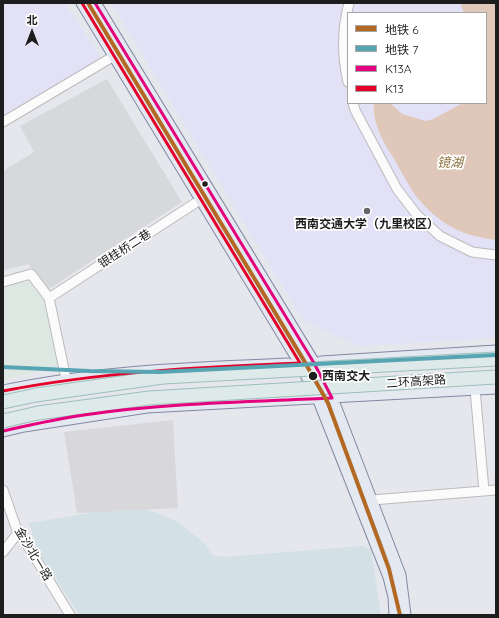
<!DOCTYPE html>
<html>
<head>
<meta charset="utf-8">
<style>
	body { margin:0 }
	#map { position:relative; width:499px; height:618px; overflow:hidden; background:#e6e7ec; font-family:Quicksand,"Noto Sans SC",sans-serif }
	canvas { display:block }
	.frame { position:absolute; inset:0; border:4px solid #1d1d1d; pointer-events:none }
	.legend { position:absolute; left:347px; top:12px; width:140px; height:92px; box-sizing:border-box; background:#fff; border:1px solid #a5a5a5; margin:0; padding:5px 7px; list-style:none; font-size:12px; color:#1d1d1d }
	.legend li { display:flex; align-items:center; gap:8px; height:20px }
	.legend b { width:20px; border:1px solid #a5a5a5 }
	.north { position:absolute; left:12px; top:12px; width:40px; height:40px; -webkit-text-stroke:3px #fff; paint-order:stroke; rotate:0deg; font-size:11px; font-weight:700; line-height:16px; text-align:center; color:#1d1d1d }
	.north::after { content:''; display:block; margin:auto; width:14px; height:18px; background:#1d1d1d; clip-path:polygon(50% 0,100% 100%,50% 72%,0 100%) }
</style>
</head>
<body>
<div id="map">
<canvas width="499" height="618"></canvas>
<div class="frame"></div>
<ul class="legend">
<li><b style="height:5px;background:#b36924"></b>地铁 6</li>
<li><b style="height:5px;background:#57a4b2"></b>地铁 7</li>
<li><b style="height:5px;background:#e5007d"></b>K13A</li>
<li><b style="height:5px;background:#e4002b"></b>K13</li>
</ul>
<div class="north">北</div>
</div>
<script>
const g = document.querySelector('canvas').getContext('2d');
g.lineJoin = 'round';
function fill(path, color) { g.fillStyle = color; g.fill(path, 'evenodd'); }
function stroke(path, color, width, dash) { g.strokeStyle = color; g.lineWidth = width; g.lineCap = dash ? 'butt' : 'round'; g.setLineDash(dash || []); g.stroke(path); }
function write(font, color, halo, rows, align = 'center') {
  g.font = font + ' Quicksand,"Noto Sans SC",sans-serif'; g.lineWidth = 3.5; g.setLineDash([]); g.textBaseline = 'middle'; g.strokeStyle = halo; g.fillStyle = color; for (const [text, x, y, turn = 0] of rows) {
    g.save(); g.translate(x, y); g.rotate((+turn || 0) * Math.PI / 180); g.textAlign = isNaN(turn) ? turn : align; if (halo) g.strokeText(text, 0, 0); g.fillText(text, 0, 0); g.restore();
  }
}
fill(new Path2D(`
	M 107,79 L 182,202 L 49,289 L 28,264 L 3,270 L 3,171 L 34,152 L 20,126 Z`), '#d7d8db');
fill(new Path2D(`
	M 142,508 L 158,513 L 180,523 L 205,544 L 212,555 L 224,557 L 361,546 L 371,549 L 381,615 L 79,615 L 38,551 L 29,523 L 96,512 Z`), '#d3e1e6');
fill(new Path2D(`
	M 28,281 L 47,304 L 58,366 L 3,380 L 3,288 Z`), '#dde8e3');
fill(new Path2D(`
	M 3,3 L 65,3 L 102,59 L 3,117 Z
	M 111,3 L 496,3 L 496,338 L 358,346 L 303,320 ZM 348,13 L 486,13 L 486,103 L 348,103 Z`), '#e3e1f6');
fill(new Path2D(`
	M 173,420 L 178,508 L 77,513 L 64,432 Z`), '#d8d8da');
fill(new Path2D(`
	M 460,3 L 496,3 L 496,240 C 489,239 482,238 475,236 C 451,231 427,212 413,192 C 406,181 400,169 393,157 C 383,142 372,122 374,103 L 390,103 L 402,114 L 426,121 L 433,119 L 463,103 L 486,103 L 486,13 L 464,13 Z`), '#dfc7b9');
const minor = new Path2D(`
	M 348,82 C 342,56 342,29 349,3
	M 353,103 L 355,110 L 397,189 L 417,215 L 440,236 L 472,252 L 496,255
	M 3,122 L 114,56
	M 3,282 L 31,274 L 49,298 L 66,379
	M 49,298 L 200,200
	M 475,389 L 484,491
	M 3,490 L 18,533 L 25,541 L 70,615
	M 372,500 L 496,490
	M 3,552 L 18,533`);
const major = new Path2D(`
	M 82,3 L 300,363 L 318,398 L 389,577 L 394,597 L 395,615
	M 95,3 L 314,363 L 332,398 L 400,575 L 405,615
	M 321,362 L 496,351
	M 3,391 C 97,371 192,368 288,364
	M 3,431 L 24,426 L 147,407 L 496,388`);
stroke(minor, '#bbbbbd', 11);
stroke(major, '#8288a2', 13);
stroke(minor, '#fbfbfc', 9);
stroke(major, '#e4e8f0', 11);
const highwayBridge = new Path2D(`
	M 3,402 L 36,395 L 163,377 L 496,359
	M 3,421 L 38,413 L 149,398 L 496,377`);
stroke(highwayBridge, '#9cbfba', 15, []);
stroke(highwayBridge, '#dee9e9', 13);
stroke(new Path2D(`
	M 3,431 C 30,425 56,419 84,415 C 166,403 249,402 332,398 L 314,363 L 95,3`), '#e5007d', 3);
stroke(new Path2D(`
	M 3,391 C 101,372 200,367 300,363 L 82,3`), '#e4002b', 3);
stroke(new Path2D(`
	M 88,3 L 303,359 L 328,403 L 389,569 L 400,615`), '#b36924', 4);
stroke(new Path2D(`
	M 3,367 L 89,371 L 159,372 L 496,355`), '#57a4b2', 4);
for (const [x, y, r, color] of [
	[205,184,3.5,"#1d1d1d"],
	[367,211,4,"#636465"],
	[313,376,5,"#1d1d1d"]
]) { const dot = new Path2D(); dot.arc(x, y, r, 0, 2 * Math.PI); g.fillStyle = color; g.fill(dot); stroke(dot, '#fff', 1.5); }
write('bold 12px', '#1d1d1d', '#fff', [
	["西南交通大学（九里校区）",367,224]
]);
write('12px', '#1d1d1d', '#fff', [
	["银桂桥二巷",125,249,-33],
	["二环高架路",416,382,-4],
	["金沙北一路",33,554,59]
]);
write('bold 12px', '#1d1d1d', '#fff', [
	["西南交大",322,376]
], 'left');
write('italic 13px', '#8e723f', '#fff', [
	["镜湖",450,163]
]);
</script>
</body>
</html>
